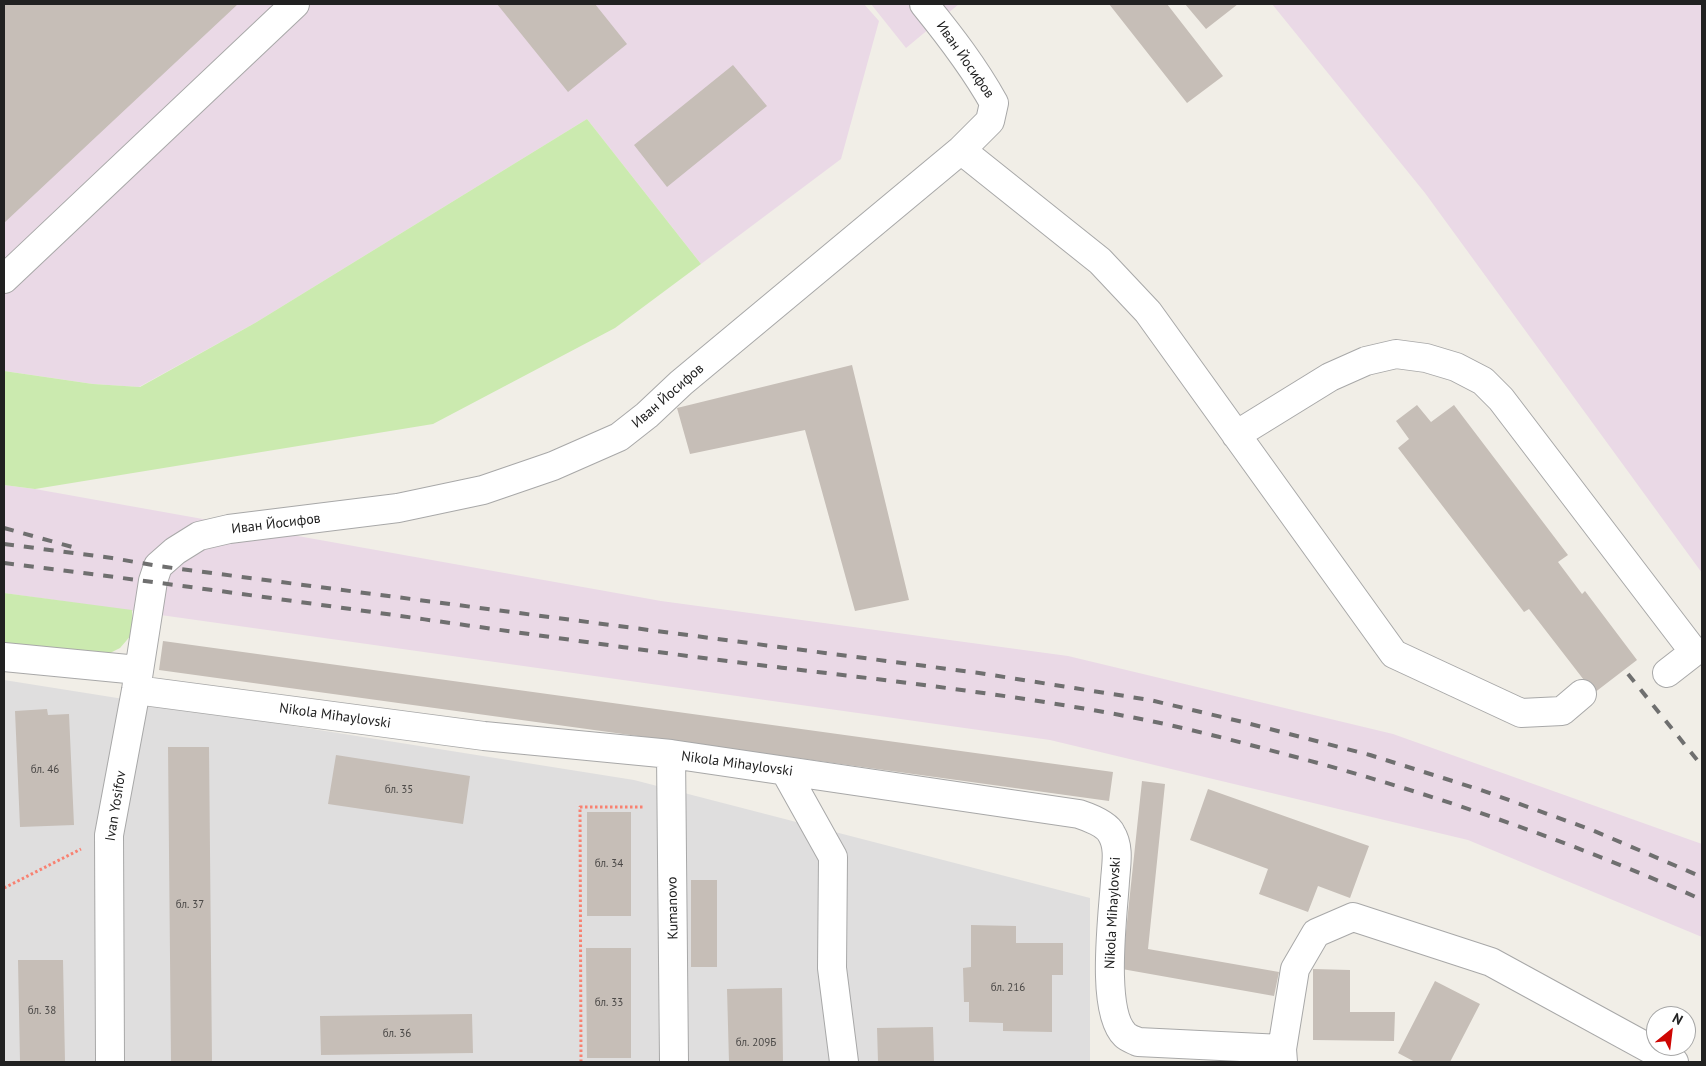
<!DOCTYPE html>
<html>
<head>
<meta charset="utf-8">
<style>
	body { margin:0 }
	#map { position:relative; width:1706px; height:1066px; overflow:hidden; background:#f1eee7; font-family:"PT Sans",sans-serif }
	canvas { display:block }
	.frame { position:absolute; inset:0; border:5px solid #212121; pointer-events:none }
	.north { position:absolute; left:1646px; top:1006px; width:50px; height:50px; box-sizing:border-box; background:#fff; border:1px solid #a6a6a6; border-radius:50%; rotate:29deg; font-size:14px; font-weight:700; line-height:20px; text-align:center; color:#212121 }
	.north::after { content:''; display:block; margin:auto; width:18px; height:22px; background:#ce0603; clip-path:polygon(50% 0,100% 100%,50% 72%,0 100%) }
</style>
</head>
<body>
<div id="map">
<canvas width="1706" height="1066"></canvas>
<div class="frame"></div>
<div class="north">N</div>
</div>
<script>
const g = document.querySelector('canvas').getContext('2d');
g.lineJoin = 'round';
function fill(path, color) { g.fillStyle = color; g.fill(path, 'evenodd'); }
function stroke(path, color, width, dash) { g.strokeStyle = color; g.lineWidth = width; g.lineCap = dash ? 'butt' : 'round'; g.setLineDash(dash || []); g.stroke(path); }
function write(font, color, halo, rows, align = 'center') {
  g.font = font + ' "PT Sans",sans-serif'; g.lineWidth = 4.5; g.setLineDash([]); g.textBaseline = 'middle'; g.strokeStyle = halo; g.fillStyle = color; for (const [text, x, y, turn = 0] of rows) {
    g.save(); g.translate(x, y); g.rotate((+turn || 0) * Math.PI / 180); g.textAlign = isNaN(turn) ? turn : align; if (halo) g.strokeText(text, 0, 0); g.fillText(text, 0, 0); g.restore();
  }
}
fill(new Path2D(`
	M 4,680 L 634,780 L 1090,898 L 1090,1061 L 1100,1062 L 4,1062 Z`), '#dfdede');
fill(new Path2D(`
	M 4,4 L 864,4 L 879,21 L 841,159 L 701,264 L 587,119 L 255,323 L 139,387 L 93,384 L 4,371 Z
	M 871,4 L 959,4 L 906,48 Z
	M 1272,4 L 1702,4 L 1702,573 L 1425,193 Z
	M 4,485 L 35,489 L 661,601 L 1068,656 L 1393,734 L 1702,844 L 1702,937 L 1468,840 L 1050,740 L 4,593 Z`), '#ead9e6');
fill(new Path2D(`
	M 587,119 L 701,264 L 615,328 L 433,424 L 35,489 L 4,485 L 4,371 L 93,384 L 140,387 L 255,323 Z
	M 4,593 L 132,610 L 133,633 L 120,648 L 106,655 L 4,645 Z`), '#cbeaaf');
fill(new Path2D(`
	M 4,4 L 238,4 L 4,223 Z
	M 497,4 L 595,4 L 627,44 L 568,92 Z
	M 1109,4 L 1167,4 L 1223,76 L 1187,103 Z
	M 1185,4 L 1238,4 L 1206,29 Z
	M 733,65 L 767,106 L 667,187 L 634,145 Z
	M 852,365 L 909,600 L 855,611 L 805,430 L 690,454 L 677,408 Z
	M 1417,405 L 1431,422 L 1454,405 L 1568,555 L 1558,562 L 1582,594 L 1585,591 L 1637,660 L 1594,693 L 1529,609 L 1524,612 L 1398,448 L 1409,439 L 1396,421 Z
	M 163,641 L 1113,772 L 1109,801 L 159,670 Z
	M 47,709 L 48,715 L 69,714 L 74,825 L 20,827 L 15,711 Z
	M 168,747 L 209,747 L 212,1062 L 171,1062 Z
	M 336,755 L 470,776 L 463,824 L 328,804 Z
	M 1142,781 L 1165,784 L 1148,949 L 1279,972 L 1274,996 L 1122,969 Z
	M 1208,789 L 1369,846 L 1350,898 L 1318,886 L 1308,912 L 1259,894 L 1268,869 L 1190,840 Z
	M 587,812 L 631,812 L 631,916 L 587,916 Z
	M 691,880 L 717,880 L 717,967 L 691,967 Z
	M 971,925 L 1016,926 L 1016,943 L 1063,943 L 1063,975 L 1052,975 L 1052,1032 L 1003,1031 L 1003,1023 L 969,1022 L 969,1002 L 964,1002 L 963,968 L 971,967 Z
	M 586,948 L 631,948 L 631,1058 L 587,1058 Z
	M 18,960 L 63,960 L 65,1062 L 20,1062 Z
	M 1313,969 L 1350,970 L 1350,1012 L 1395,1012 L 1394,1041 L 1313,1040 Z
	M 1435,981 L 1480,1004 L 1450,1062 L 1415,1062 L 1398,1053 Z
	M 782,988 L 783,1062 L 729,1062 L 727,989 Z
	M 472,1014 L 473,1053 L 321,1055 L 320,1016 Z
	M 933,1027 L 934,1062 L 878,1062 L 877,1028 Z`), '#c6beb7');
const minor = new Path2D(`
	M 961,150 L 1100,261 L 1148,312 L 1394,654 L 1521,713 L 1562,711 L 1582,694
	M 4,279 L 295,4
	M 1236,435 L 1330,377 L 1366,361 L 1396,354 L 1426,358 L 1456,367 L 1483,381 L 1501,399 L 1694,652 L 1667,673
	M 4,657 L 138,670
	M 136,690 L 484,736 L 671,754 L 1079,814 C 1088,817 1107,824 1111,833 C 1120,847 1116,865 1115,881 C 1113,915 1100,1011 1125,1035 C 1128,1038 1134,1040 1138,1042 L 1282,1049
	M 671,754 L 674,1062
	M 785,771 L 833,857 L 832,968 L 844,1062
	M 110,1062 L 109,835 L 136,690 L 153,581 L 158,566 L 175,551 L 199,536 L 229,529 L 398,508 L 483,490 L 553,466 L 619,437 L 647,415 L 681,383 L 961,150 L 990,121 L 994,103 C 974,67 950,36 924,4
	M 1283,1062 L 1282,1049 L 1295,969 L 1316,933 L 1353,917 L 1491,962 L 1674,1062`);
stroke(minor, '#a8a8a8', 30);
stroke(new Path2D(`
	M 4,888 L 81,849
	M 581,1062 L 580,807 L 644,807`), '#f88171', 3, [2.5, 2.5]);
stroke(minor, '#fff', 28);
stroke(new Path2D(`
	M 4,528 L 76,548
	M 4,544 L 112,558 L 158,566 L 979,673 L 1150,700 L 1243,722 L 1370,755 L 1481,790 L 1592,830 L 1702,877
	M 4,563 C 232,591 460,625 688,656 C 841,676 995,690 1146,720 C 1200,731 1254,746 1307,760 C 1417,790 1525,826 1630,869 C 1654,879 1679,889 1702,900
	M 1628,674 L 1702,766`), '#6f6f6f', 4, [10, 10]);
write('11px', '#4a4846', null, [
	["бл. 46",45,770],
	["бл. 35",399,790],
	["бл. 34",609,864],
	["бл. 37",190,905],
	["бл. 216",1008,988],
	["бл. 33",609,1003],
	["бл. 38",42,1011],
	["бл. 36",397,1034],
	["бл. 209Б",756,1043]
]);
write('14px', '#212121', '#fff', [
	["Иван Йосифов",965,60,55],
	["Иван Йосифов",668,396,-41],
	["Иван Йосифов",276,524,-7],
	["Nikola Mihaylovski",335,716,8],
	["Nikola Mihaylovski",737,764,8],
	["Ivan Yosifov",116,806,-81],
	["Kumanovo",673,908,-91],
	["Nikola Mihaylovski",1113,913,-87]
]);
</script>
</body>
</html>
